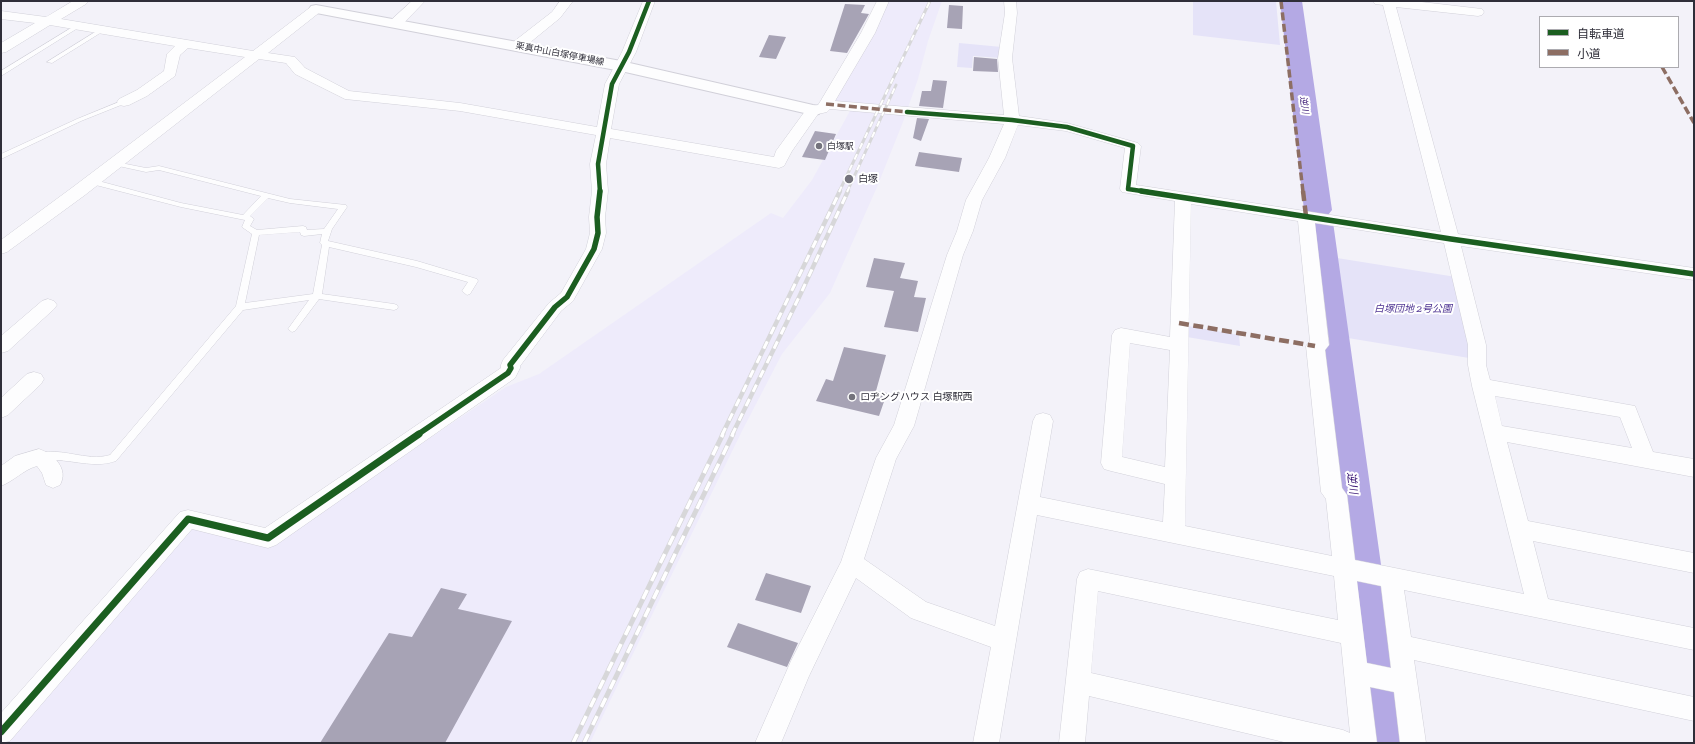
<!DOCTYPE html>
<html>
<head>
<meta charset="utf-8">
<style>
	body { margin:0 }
	#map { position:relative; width:1695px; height:744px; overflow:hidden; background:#f3f2f9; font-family:"Roboto Serif","Noto Sans JP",serif }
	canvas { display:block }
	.frame { position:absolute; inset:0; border:2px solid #2f2e39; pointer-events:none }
	.legend { position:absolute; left:1539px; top:16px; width:140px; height:52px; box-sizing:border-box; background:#fff; border:1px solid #acabb0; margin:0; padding:5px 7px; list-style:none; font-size:12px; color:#2f2e39 }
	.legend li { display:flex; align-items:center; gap:8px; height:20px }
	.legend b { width:20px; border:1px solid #acabb0 }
</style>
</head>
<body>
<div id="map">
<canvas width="1695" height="744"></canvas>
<div class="frame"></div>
<ul class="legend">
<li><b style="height:5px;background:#1b5e20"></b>自転車道</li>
<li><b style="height:5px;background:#8d6e63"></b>小道</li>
</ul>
</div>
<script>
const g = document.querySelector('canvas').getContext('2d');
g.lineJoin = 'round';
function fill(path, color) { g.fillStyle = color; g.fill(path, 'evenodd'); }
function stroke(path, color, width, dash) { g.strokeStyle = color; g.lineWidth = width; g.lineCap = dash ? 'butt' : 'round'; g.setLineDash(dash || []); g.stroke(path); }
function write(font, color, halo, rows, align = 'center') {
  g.font = font + ' "Roboto Serif","Noto Sans JP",serif'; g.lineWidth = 4; g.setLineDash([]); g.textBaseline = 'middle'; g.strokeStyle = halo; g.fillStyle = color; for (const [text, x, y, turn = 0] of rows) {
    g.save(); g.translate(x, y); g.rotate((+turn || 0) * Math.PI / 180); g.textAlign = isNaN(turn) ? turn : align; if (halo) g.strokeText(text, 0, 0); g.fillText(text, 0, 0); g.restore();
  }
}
fill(new Path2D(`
	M 888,1 L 942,1 L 928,41 L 918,79 L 903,122 L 877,187 L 830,293 L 782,354 L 742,431 L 609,703 L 590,743 L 1,743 L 185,529 L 195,527 L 269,546 L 506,387 L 539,374 L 771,213 L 783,218 L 812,180 L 851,109 L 834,103 Z`), '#eeebfb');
fill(new Path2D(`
	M 1193,1 L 1276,1 L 1280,45 L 1193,35 Z
	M 959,43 L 1002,47 L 1001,58 L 973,56 L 972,68 L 957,67 Z
	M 1337,258 L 1456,277 L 1473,345 L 1469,358 L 1348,338 Z
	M 1188,326 L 1239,335 L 1240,346 L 1187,337 Z`), '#e5e3f8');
fill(new Path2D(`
	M 1280,1 L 1302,1 L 1332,210 L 1328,215 L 1333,222 L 1406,743 L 1364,743 L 1305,222 L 1309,216 L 1304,210 Z`), '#b4a9e4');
fill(new Path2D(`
	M 845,4 L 865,5 L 861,13 L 869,14 L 847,53 L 830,51 Z
	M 949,5 L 963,6 L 962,29 L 947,28 Z
	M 769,35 L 786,37 L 776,59 L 759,57 Z
	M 974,57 L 997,59 L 998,72 L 973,71 Z
	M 933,80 L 947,81 L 943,108 L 919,106 L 922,91 L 931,91 Z
	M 917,118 L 929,119 L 921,141 L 913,138 Z
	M 815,131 L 836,134 L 825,160 L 802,157 Z
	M 919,152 L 962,158 L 959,172 L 915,166 Z
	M 874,258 L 905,263 L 900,278 L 918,281 L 914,297 L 926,298 L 918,332 L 884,327 L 894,291 L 866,287 Z
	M 844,347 L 886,355 L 876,391 L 887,393 L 879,416 L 816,401 L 826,379 L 833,381 Z
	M 766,573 L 811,586 L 801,613 L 755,600 Z
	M 441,588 L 467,594 L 458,609 L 512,621 L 445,743 L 320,743 L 389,633 L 412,637 Z
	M 738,623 L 798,643 L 787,667 L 727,647 Z`), '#a7a3b5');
const lane = new Path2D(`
	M 76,25 L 81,26 L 1,76 L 1,71 Z
	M 100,29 L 105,30 L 52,63 L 47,62 Z
	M 124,100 L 127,102 L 126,103 L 81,121 L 1,159 L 1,154 L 77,119 Z
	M 111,161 L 146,168 L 159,166 L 290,199 L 346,205 L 347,207 L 332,229 L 328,241 L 417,261 L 477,279 L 478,281 L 470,294 L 467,295 L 462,291 L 468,282 L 416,267 L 329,247 L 322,294 L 394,304 L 397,305 L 398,307 L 397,309 L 394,310 L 319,299 L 295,331 L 292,332 L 288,329 L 309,300 L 243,310 L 116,461 C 97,468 76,461 56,460 C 49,460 42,462 37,460 L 35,457 L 37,454 C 60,446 86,462 110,455 L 236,306 L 252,234 L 242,227 L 245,220 L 181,207 L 88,183 L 87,181 L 91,179 L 181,203 L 243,215 L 261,196 L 159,170 L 146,172 L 114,165 L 111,165 ZM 268,198 L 290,203 L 338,209 L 324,229 L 307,230 L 306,227 L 303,226 L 257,230 L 250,226 L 254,219 L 250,216 ZM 300,232 L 301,235 L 304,236 L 322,234 L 320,243 L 322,245 L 313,294 L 245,303 L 259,235 Z`);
const street = new Path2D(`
	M 73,1 L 88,1 L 86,4 L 61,19 L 253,51 L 312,6 L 320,6 L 322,9 L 320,12 L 268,53 L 295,57 L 305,68 L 349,91 L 460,103 L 597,127 L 605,84 L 622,52 L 643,1 L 655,1 L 636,52 L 619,84 L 611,129 L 774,157 L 776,151 L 808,107 L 818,105 L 820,102 L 861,33 L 877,1 L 889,1 L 875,33 L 835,101 L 1004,115 L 998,58 L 1005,13 L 1004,1 L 1016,1 L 1017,13 L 1012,58 L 1019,116 L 1067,123 L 1138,143 L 1141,146 L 1136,185 L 1441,232 L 1383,5 L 1375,4 L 1373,1 L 1413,1 L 1482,9 L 1484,12 L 1482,15 L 1478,16 L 1396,7 L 1458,234 L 1694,268 L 1694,280 L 1461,246 L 1486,345 L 1486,365 L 1490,380 L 1635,406 L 1653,452 L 1694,459 L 1694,477 L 1507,442 L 1528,521 L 1694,553 L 1694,573 L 1533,541 L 1548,599 L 1694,628 L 1694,650 L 1404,590 L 1411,637 L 1694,697 L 1694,721 L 1414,660 L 1426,743 L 1400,743 L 1394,692 L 1370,687 L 1377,743 L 1288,743 L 1089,696 L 1085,743 L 1059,743 L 1077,579 L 1080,572 L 1088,569 L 1338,620 L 1334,576 L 1037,515 L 999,743 L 973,743 L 991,647 L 911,618 L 856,578 L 809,676 L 781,743 L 755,743 L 791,661 L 841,562 L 876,458 L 894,425 L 947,255 L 957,231 L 966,200 L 989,158 L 1004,124 L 830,109 L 827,112 L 818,114 L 792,151 L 784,166 L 779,168 L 610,138 L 606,164 L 608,191 L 605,217 L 606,233 L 602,249 L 573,301 L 561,311 L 520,366 L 520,368 L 515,378 L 276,545 L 268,548 L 192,529 L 10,741 L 1,743 L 1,713 L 180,512 L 188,510 L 265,528 L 501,368 L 501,365 L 503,360 L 549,303 L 561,293 L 586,249 L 590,233 L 589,217 L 592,191 L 590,164 L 596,135 L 460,111 L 345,99 L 295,74 L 286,63 L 259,59 L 85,195 L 7,252 L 1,254 L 1,240 L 73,187 L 245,57 L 188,48 L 180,55 L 175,76 L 147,96 L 129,105 L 124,106 L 119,105 L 117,102 L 119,99 L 137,90 L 164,71 L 167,54 L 175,46 L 50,25 L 6,52 L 1,53 L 1,43 L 35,23 L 1,19 L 1,11 L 46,17 ZM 1018,125 L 1066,131 L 1125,148 L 1120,189 L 1122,192 L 1175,201 L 1170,337 L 1121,328 L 1115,330 L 1112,335 L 1101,463 L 1104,469 L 1111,471 L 1165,484 L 1163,522 L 1040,497 L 1053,421 L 1050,415 L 1043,413 L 1036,415 L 1033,421 L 995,626 L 926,602 L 864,559 L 896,459 L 914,426 L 963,255 L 973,231 L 982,200 L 1005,158 ZM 1191,204 L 1298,221 L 1310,341 L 1306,346 L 1321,492 L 1326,499 L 1332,556 L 1185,526 ZM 1315,223 L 1444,243 L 1468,345 L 1468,365 L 1472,386 L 1524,594 L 1355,560 L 1347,495 L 1342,488 L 1325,350 L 1329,345 ZM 1130,343 L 1170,350 L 1165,467 L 1122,457 ZM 1495,396 L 1620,417 L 1632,448 L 1502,426 ZM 1357,581 L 1381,586 L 1391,668 L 1367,663 ZM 1098,591 L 1341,643 L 1350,733 L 1343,730 L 1091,673 Z
	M 412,1 L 425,1 L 400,27 L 390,27 L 389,24 L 390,21 Z
	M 560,1 L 573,1 L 560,18 L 522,49 L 512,49 L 510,46 L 512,43 L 552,12 Z
	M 48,299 L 54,301 L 57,305 L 54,309 L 8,351 L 1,353 L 1,336 L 42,301 Z
	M 34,372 L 41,374 L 44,379 L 41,384 L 8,415 L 1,418 L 1,398 L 27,374 Z
	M 39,449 C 54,454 69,469 60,485 L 53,488 L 46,485 L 42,473 L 37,466 C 23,470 14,481 1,486 L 1,466 L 15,456 Z`);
const secondary = new Path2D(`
	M 316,5 L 621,61 L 813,105 L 819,106 L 821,110 L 819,114 L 813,115 L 621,71 L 311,12 L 309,9 L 311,6 Z`);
stroke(lane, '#d1d0d9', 1);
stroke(street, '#d1d0d9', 1);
stroke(secondary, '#d1d0d9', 2);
fill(lane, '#fdfdfe');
fill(street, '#fdfdfe');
fill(secondary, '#fdfdfe');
const railFar2 = new Path2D(`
	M 839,192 L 930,1
	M 847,192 L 896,85`);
const railFar1 = new Path2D(`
	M 722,435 L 840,191
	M 732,435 L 801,293 L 848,191`);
const rail = new Path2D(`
	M 573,743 L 723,434
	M 584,743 L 733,434`);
stroke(railFar2, '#d7d7d9', 3);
stroke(railFar1, '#d7d7d9', 4.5);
stroke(rail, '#d7d7d9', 5);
stroke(railFar2, '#fff', 2, [6]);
stroke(railFar1, '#fff', 3, [8]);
stroke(rail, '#fff', 3.5, [10]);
stroke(new Path2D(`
	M 1281,1 L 1303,192
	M 1662,67 L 1694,123
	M 826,104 L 907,112`), '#8d6e63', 3.5, [8, 3.5]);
stroke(new Path2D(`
	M 1303,191 L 1306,216
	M 1179,323 L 1315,346`), '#8d6e63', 4.5, [10, 4.5]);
stroke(new Path2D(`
	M 907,112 L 1012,120 L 1067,127 L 1133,146 L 1128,189 L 1148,192
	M 600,192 L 598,164 L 612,84 L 629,52 L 649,1`), '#1b5e20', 4.5);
stroke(new Path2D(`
	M 1141,191 L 1451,239 L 1694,274
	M 417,435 L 508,373 L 511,368 L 510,365 L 555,307 L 567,297 L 594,249 L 598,233 L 597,217 L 600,191`), '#1b5e20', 5.5);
stroke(new Path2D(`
	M 1,732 L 188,519 L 268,538 L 419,434`), '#1b5e20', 7);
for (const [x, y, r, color] of [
	[819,146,4,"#74737c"],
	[849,179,5,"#74737c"],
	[852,397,4,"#74737c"]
]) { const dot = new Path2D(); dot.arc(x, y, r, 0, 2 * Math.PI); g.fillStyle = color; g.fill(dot); stroke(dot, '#fff', 1.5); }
write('9px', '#2f2e39', '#fff', [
	["栗真中山白塚停車場線",560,54,11]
]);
write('italic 9px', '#320e6e', '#fff', [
	["逆川",1304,105,83]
]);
write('9px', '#2f2e39', '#fff', [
	["白塚駅",827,146]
], 'left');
write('10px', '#2f2e39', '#fff', [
	["白塚",858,179],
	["ロヂングハウス 白塚駅西",860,397]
], 'left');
write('italic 10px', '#4f3493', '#fff', [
	["白塚団地 2号公園",1413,309]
]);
write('italic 11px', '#320e6e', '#fff', [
	["逆川",1352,483,83]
]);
</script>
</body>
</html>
